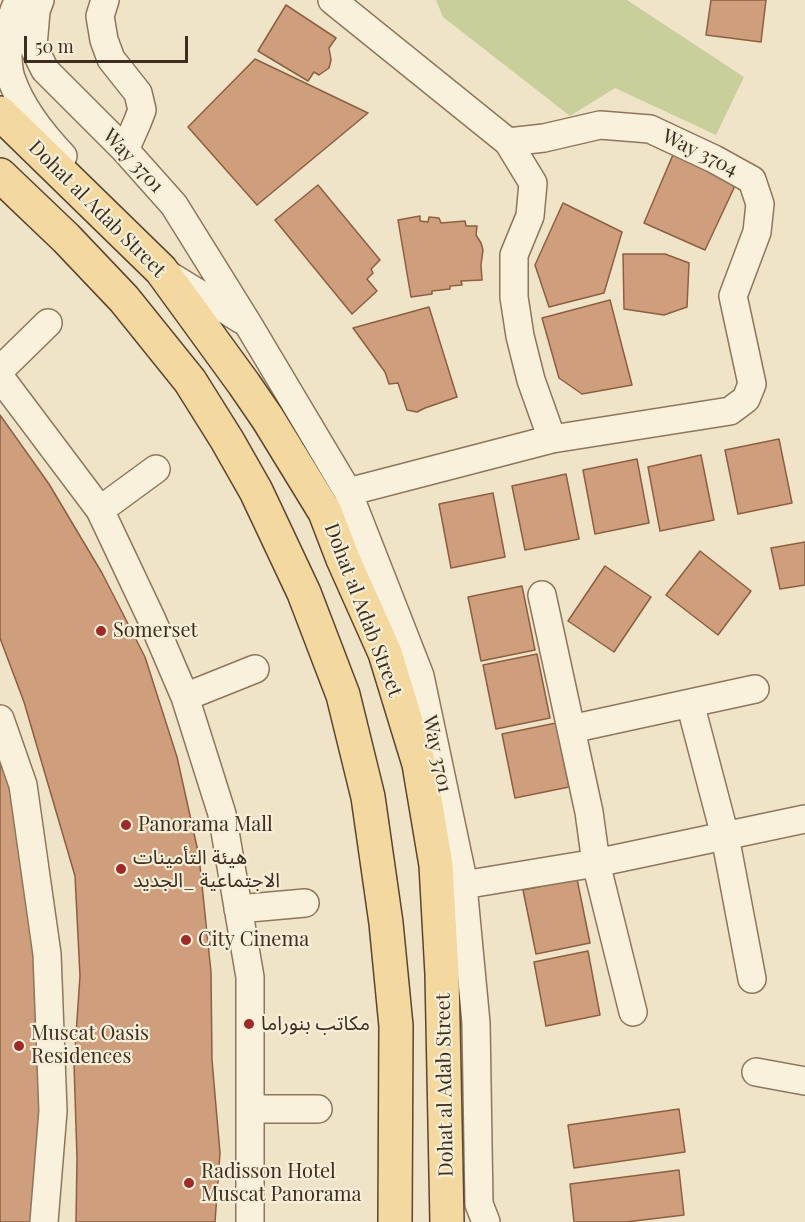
<!DOCTYPE html>
<html>
<head>
<meta charset="utf-8">
<style>
	body { margin:0 }
	#map { position:relative; width:805px; height:1222px; overflow:hidden; background:#f0e4c8; font-family:"Playfair Display",serif }
	canvas { display:block }
	.scale { position:absolute; left:24px; top:36px; width:164px; height:27px; box-sizing:border-box; border:3px solid #3d2e20; border-top:0; padding-left:8px; font-size:18px; line-height:21px; white-space:nowrap; color:#3d2e20; -webkit-text-stroke:4px #f7eed8; paint-order:stroke }
</style>
</head>
<body>
<div id="map">
<canvas width="805" height="1222"></canvas>
<div class="scale">50 m</div>
</div>
<script>
const g = document.querySelector('canvas').getContext('2d');
g.lineJoin = 'round';
function fill(path, color) { g.fillStyle = color; g.fill(path, 'evenodd'); }
function stroke(path, color, width, dash) { g.strokeStyle = color; g.lineWidth = width; g.lineCap = dash ? 'butt' : 'round'; g.setLineDash(dash || []); g.stroke(path); }
function write(font, color, halo, rows, align = 'center') {
  g.font = font + ' "Playfair Display","Noto Sans Arabic",serif'; g.lineWidth = 4.5; g.setLineDash([]); g.textBaseline = 'middle'; g.strokeStyle = halo; g.fillStyle = color; for (const [text, x, y, turn = 0] of rows) {
    g.save(); g.translate(x, y); g.rotate((+turn || 0) * Math.PI / 180); g.textAlign = isNaN(turn) ? turn : align; if (halo) g.strokeText(text, 0, 0); g.fillText(text, 0, 0); g.restore();
  }
}
fill(new Path2D(`
	M 436,0 L 627,0 L 744,77 L 716,135 L 615,88 L 570,116 L 443,17 Z`), '#c9cf9b');
const building = new Path2D(`
	M 711,0 L 766,0 L 761,42 L 706,35 Z
	M 286,5 L 336,38 L 329,48 L 331,60 L 329,68 L 319,75 L 314,72 L 308,81 L 258,51 Z
	M 255,59 L 368,113 L 257,205 L 188,127 Z
	M 675,150 L 732,179 L 734,188 L 705,250 L 644,223 Z
	M 318,185 L 380,260 L 371,269 L 373,273 L 367,279 L 377,291 L 352,314 L 275,220 Z
	M 563,203 L 622,232 L 604,293 L 549,307 L 535,265 Z
	M 420,216 L 420,221 L 428,222 L 429,217 L 439,218 L 441,223 L 465,221 L 466,226 L 477,226 L 476,235 L 481,243 L 483,250 L 481,265 L 482,280 L 461,281 L 462,285 L 450,286 L 450,289 L 432,291 L 432,294 L 411,297 L 398,220 Z
	M 623,254 L 665,254 L 689,263 L 687,307 L 664,315 L 624,309 Z
	M 610,300 L 632,385 L 582,394 L 559,378 L 542,318 Z
	M 429,307 L 457,397 L 425,408 L 417,412 L 407,410 L 398,383 L 389,384 L 385,372 L 353,328 Z
	M 0,415 L 49,484 L 102,573 L 145,657 L 177,757 L 199,856 L 211,972 L 212,1060 L 220,1153 L 215,1222 L 76,1222 L 77,1158 L 74,1064 L 80,976 L 75,876 L 24,702 L 0,638 Z
	M 779,439 L 792,503 L 738,514 L 725,450 Z
	M 701,455 L 714,520 L 660,531 L 648,467 Z
	M 637,459 L 649,523 L 595,534 L 583,470 Z
	M 566,474 L 579,539 L 525,550 L 512,486 Z
	M 493,493 L 505,557 L 451,568 L 439,504 Z
	M 805,542 L 805,585 L 780,589 L 771,548 Z
	M 700,551 L 751,591 L 718,635 L 666,595 Z
	M 605,566 L 651,597 L 614,652 L 568,621 Z
	M 522,586 L 535,650 L 481,661 L 468,597 Z
	M 537,654 L 550,718 L 496,729 L 483,665 Z
	M 556,723 L 569,787 L 515,798 L 502,734 Z
	M 0,757 L 23,833 L 39,973 L 39,1118 L 33,1222 L 0,1222 Z
	M 577,879 L 590,943 L 536,954 L 523,890 Z
	M 588,951 L 600,1015 L 546,1026 L 534,962 Z
	M 679,1109 L 685,1152 L 574,1168 L 568,1125 Z
	M 679,1170 L 684,1215 L 626,1222 L 574,1222 L 570,1184 Z`);
fill(building, '#cf9f7d');
stroke(building, '#8d5f41', 1.5);
const minor = new Path2D(`
	M 19,0 C 12,12 9,27 8,41 C 8,53 7,66 11,78 C 21,107 42,134 63,156
	M 40,0 L 36,11 L 33,46 L 45,70 L 125,150 L 174,205 L 248,324 L 348,492 L 420,676 L 462,875 L 476,1023 L 479,1204 L 486,1222
	M 105,0 L 100,16 L 104,40 L 111,59 L 138,93 L 142,110 L 137,123 L 125,150
	M 332,0 L 508,142 L 533,183 L 530,216 L 514,255 L 514,297 L 520,336 L 531,380 L 552,439
	M 167,274 L 242,320
	M 0,370 L 48,323
	M 0,377 L 100,510 L 152,620 L 185,697 L 222,814 L 250,977 L 250,1222
	M 348,492 L 552,439 L 730,411 L 746,399 L 752,384 L 733,296 L 757,232 L 760,204 L 752,180 L 714,159 L 650,129 L 600,125 L 544,138 L 508,142
	M 100,510 L 156,469
	M 542,595 L 589,812 L 596,863 L 633,1012
	M 185,697 L 255,669
	M 690,703 L 725,836 L 752,979
	M 0,719 L 23,785 L 47,954 L 53,1111 L 44,1222
	M 571,729 L 755,689
	M 463,885 L 596,863 L 805,819
	M 238,909 L 305,903
	M 756,1072 L 805,1081
	M 250,1109 L 318,1109`);
const major = new Path2D(`
	M 0,113 L 161,270 L 244,384 L 268,419 L 325,512 L 343,559 L 385,653 L 419,764 L 436,865 L 442,974 L 447,1222
	M 0,175 L 66,238 L 124,299 L 190,381 L 227,440 L 256,491 L 304,593 L 343,695 L 368,797 L 386,923 L 396,1026 L 395,1222`);
stroke(minor, '#8d765c', 30);
stroke(major, '#5b4430', 36);
stroke(minor, '#faf1dc', 27);
stroke(major, '#f3d9a0', 33);
for (const [x, y, r, color] of [
	[101,631,6,"#9e2a2b"],
	[126,825,6,"#9e2a2b"],
	[121,869,6,"#9e2a2b"],
	[186,940,6,"#9e2a2b"],
	[249,1024,6,"#9e2a2b"],
	[19,1046,6,"#9e2a2b"],
	[189,1183,6,"#9e2a2b"]
]) { const dot = new Path2D(); dot.arc(x, y, r, 0, 2 * Math.PI); g.fillStyle = color; g.fill(dot); stroke(dot, '#f7eed8', 2); }
write('20px', '#3d2e20', '#f7eed8', [
	["Way 3704",700,153,26],
	["Way 3701",133,161,47],
	["Dohat al Adab Street",97,209,45],
	["Dohat al Adab Street",363,610,69],
	["Way 3701",437,754,78],
	["Dohat al Adab Street",445,1085,-91]
]);
write('20px', '#3d2e20', '#f7eed8', [
	["Somerset",113,631],
	["Panorama Mall",138,825],
	["هيئة التأمينات",133,858],
	["الاجتماعية _الجديد",133,881],
	["City Cinema",198,940],
	["مكاتب بنوراما",261,1024],
	["Muscat Oasis",31,1034],
	["Residences",31,1057],
	["Radisson Hotel",201,1172],
	["Muscat Panorama",201,1195]
], 'left');
</script>
</body>
</html>
